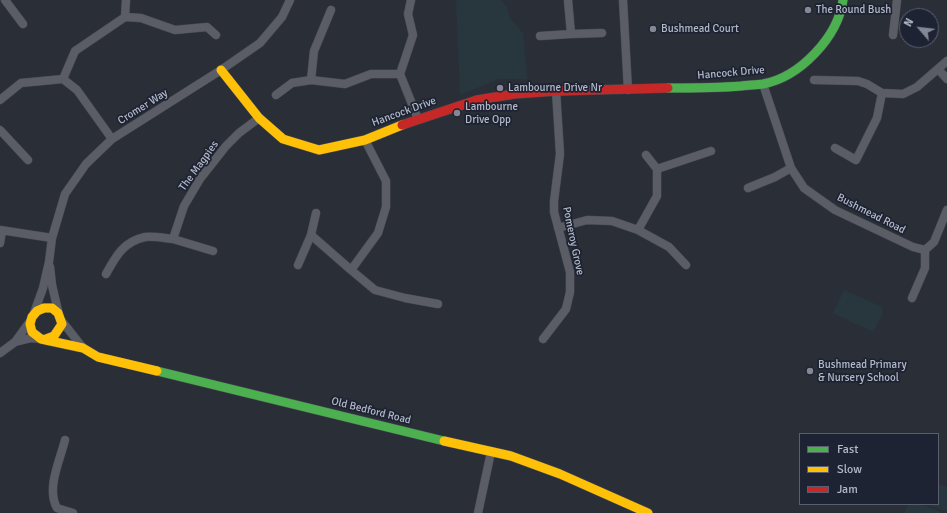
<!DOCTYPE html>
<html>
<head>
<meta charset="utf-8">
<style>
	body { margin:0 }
	#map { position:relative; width:947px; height:513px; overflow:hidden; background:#2a2e37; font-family:Signika,sans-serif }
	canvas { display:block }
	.legend { position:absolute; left:799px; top:433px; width:140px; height:72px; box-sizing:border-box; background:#1d2332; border:1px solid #595f6e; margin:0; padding:5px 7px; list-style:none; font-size:12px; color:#b4b9c8 }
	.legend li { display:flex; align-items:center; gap:8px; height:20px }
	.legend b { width:20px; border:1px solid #595f6e }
	.north { position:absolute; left:899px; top:8px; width:40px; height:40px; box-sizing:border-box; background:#1d2332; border:1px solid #595f6e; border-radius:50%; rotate:298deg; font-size:11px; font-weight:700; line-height:16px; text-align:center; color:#b4b9c8 }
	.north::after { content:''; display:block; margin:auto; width:14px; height:18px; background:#848895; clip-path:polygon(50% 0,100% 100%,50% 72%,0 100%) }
</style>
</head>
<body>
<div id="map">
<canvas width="947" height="513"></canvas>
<ul class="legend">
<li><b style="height:5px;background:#4caf50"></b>Fast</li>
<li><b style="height:5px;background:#ffc107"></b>Slow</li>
<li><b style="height:5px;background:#c62828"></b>Jam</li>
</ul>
<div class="north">N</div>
</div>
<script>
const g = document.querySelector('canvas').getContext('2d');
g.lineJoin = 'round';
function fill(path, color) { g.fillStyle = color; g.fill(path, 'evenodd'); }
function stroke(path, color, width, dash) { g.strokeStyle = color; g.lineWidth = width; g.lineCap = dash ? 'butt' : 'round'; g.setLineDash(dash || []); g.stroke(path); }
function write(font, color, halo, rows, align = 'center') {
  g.font = font + ' Signika,sans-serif'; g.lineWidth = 3.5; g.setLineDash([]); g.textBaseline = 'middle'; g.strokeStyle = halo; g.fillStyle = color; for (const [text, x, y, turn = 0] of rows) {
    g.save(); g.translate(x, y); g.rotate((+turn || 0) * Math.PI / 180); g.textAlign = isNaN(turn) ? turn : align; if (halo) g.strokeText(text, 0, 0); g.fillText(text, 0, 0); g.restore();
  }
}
fill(new Path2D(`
	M 456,0 L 501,0 L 507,7 L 509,17 L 523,33 L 527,79 L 499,79 L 460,95 Z
	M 844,290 L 880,306 L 883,312 L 873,332 L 833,313 Z
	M 938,483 L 947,487 L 947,512 L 927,504 L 938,504 Z
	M 908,504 L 921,504 L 942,513 L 904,513 Z`), '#27373d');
const street = new Path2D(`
	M 5,0 L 23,24
	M 411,0 L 408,14 L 413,35 L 400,74 L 418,119
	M 623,0 L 628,90
	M 331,10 L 314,51 L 311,80 L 345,84 L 371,74 L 400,74
	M 125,17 L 126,0
	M 571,34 L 602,33
	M 893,35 L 897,0
	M 540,36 L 571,34 L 568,0
	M 938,69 L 947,79
	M 63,79 L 75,51 L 125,17 L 141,18 L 175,30 L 207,27 L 216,35
	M 814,80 L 858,81 L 867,84 L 882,93 L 903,94 L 917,87 L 947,61
	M 763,84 L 791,168 L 804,188 L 835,210 L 913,247 L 925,250 L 934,242 L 947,210
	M 276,95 L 292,83 L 311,80
	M 0,100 L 21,83 L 63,79 L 77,90 L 112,139
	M 0,130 L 28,160
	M 365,140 L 386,181 L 386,207 L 378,233 L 351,270 L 375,290 L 405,298 L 438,304
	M 835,148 L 856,160 L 877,118 L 882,93
	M 646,155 L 657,169
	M 748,188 L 775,177 L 791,168
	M 316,213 L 311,235 L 351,270
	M 558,228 L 587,220 L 612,221 L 638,230 L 669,247 L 686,265
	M 0,230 L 52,238
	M 638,230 L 657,196 L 657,169 L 711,151
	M 173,239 L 213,251
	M 0,243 L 2,231
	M 298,265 L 311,235
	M 50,267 L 52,285 L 59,315
	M 106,274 C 116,256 123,242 145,237 C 153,236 164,238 173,239 L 184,206 L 200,179 L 226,146 L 239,133 L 259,118
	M 912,298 L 925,268 L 925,250
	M 34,313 L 43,288 L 49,262 L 52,238 L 65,194 L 86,164 L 112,139 L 221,70 L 260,43 L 282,17 L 290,0
	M 61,320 L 83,348
	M 543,339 L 566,309 L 570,292 L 570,272 L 554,212 L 554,201 L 560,154 L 556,91
	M 15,342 L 31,338 L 41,339
	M 0,353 L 15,342 L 30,321
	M 65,440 C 60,460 46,489 57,508 L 73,513
	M 478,513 L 491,452`);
const fast = new Path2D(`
	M 668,88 C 692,88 717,88 741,86 C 748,85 756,85 763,84 C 800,77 838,37 843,0
	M 157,371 L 444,441`);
const slow = new Path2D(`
	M 221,70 L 259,118 L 283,139 L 319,150 L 365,140 L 402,125
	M 46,339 L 54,336 L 62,324 L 58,313 L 52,308 L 44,308 L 37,311 L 32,317 L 30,324 L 32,332 L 41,339 L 83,348 L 98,357 L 157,371
	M 444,441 L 511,456 L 560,474 L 648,513`);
const jam = new Path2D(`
	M 402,125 L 477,100 L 514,94 L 556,91 L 668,88`);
stroke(street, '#464950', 9);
stroke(fast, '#464950', 10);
stroke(slow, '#464950', 10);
stroke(jam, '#464950', 10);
stroke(street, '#5a5d65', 8);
stroke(fast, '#4caf50', 9);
stroke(slow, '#ffc107', 9);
stroke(jam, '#c62828', 9);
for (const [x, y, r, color] of [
	[808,10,4,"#848895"],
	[653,29,4,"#848895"],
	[500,88,4,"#848895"],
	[457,113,4,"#848895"],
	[810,371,4,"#848895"]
]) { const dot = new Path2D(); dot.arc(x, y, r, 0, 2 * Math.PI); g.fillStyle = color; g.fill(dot); stroke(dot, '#1d2332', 1.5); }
write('11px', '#b4b9c8', '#1d2332', [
	["The Round Bush",816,10],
	["Bushmead Court",661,29],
	["Lambourne Drive Nr",508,88],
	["Lambourne",465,107],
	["Drive Opp",465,120],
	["Bushmead Primary",818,365],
	["& Nursery School",818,378]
], 'left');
write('11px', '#b4b9c8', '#1d2332', [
	["Hancock Drive",731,73,-5],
	["Cromer Way",143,107,-32],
	["Hancock Drive",404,112,-20],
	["The Magpies",199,166,-54],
	["Bushmead Road",871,214,27],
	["Pomeroy Grove",573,241,78],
	["Old Bedford Road",371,411,14]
]);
</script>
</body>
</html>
